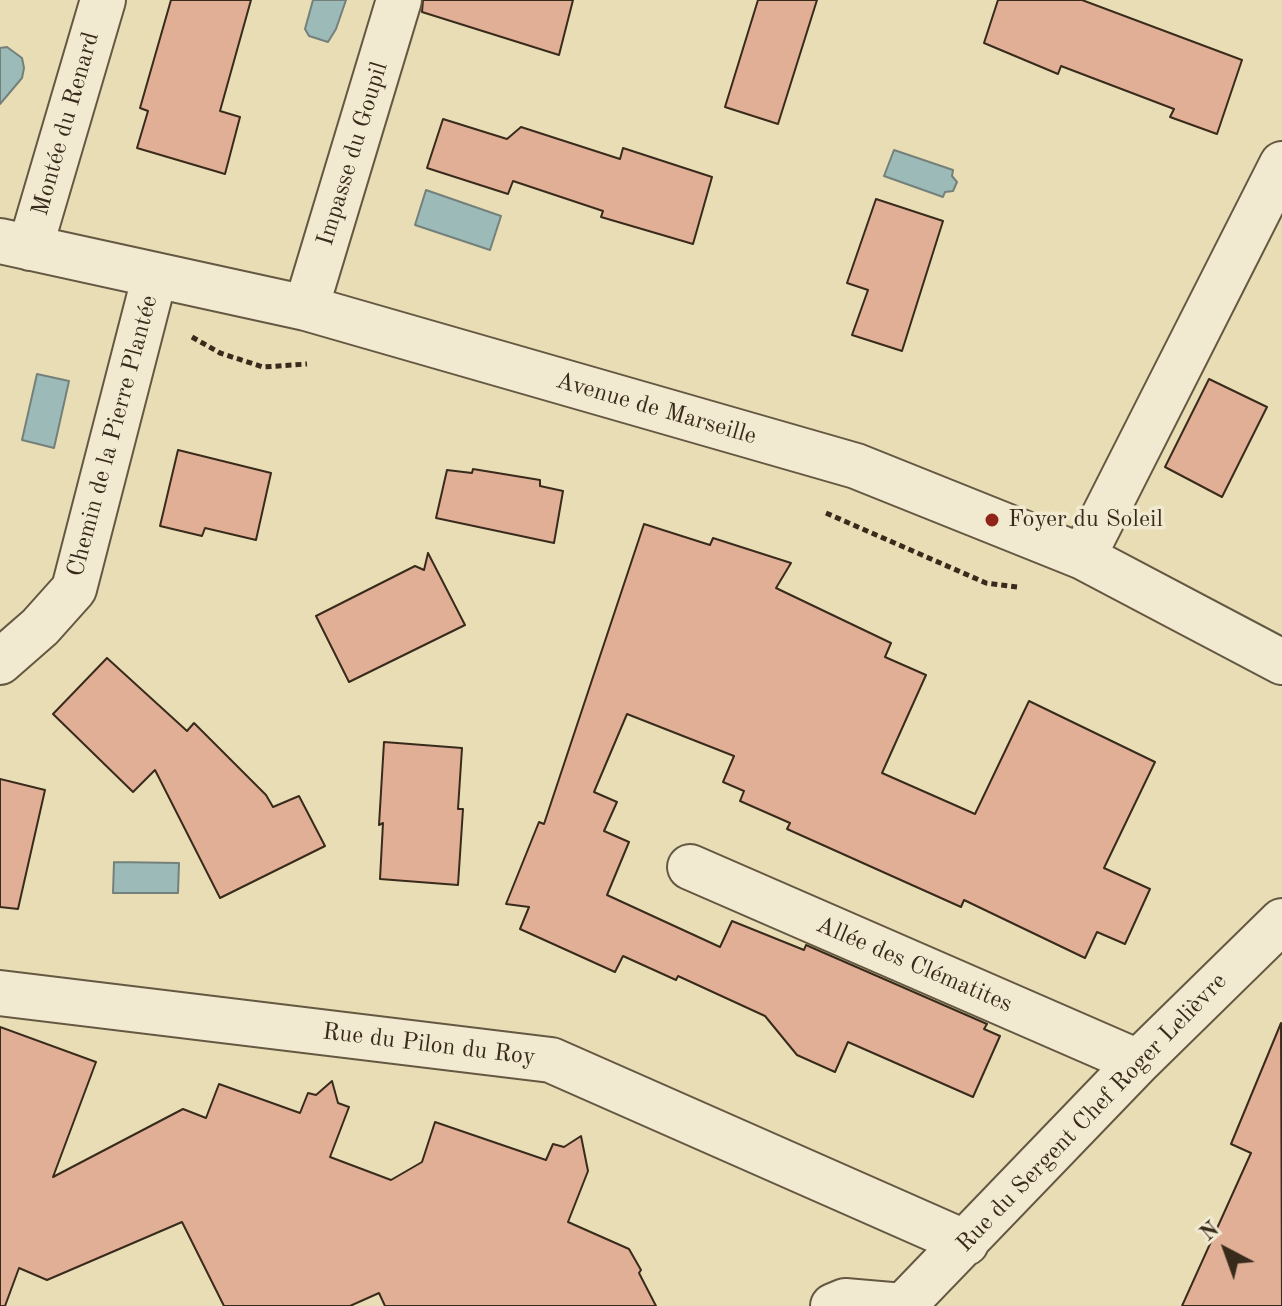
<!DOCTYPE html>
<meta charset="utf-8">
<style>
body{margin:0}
#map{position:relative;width:1282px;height:1306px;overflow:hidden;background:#e9ddb6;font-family:"Old Standard TT",serif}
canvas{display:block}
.north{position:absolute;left:1186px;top:1210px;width:80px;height:80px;-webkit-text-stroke:6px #f1e9d0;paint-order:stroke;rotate:319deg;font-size:22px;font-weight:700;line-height:32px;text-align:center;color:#392b1c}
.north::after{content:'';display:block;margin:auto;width:28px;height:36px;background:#392b1c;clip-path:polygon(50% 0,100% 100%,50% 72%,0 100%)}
</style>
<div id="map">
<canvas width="1282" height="1306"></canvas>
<div class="north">N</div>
</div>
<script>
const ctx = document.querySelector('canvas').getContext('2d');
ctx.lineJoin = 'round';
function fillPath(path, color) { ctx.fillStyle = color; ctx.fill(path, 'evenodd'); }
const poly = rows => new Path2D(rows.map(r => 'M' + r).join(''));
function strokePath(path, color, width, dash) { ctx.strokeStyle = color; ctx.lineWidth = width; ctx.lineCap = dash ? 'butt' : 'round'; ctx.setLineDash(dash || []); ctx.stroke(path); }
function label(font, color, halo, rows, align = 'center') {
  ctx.font = font + ' "Old Standard TT",serif'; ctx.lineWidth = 7; ctx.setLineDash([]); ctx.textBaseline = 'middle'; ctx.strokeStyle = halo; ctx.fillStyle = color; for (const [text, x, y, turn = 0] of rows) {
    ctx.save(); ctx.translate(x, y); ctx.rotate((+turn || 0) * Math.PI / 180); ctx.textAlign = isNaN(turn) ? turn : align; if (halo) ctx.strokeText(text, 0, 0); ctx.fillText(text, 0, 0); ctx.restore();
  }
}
const water = poly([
 [313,0,346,0,336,29,328,42,309,36,305,29,313,0],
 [7,47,22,58,24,68,22,78,0,104,0,48,7,47],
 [894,150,953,170,952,176,957,182,953,191,945,192,943,197,884,176,894,150],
 [426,190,501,216,490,250,415,225,426,190],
 [37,374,69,381,54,448,22,440,37,374],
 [114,862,179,863,178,893,113,893,114,862]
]);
fillPath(water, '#9bbab8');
strokePath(water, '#74817a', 2);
const building = poly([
 [171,0,251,0,220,111,240,117,225,174,137,148,148,111,140,108,171,0],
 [423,0,573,0,559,55,422,12,423,0],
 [758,0,817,0,778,124,725,107,758,0],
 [998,0,1082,0,1242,60,1217,134,1170,117,1174,109,1061,66,1058,74,984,43,998,0],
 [443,119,507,139,521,127,620,159,623,148,712,177,693,244,601,217,603,211,513,181,508,194,427,168,443,119],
 [876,199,943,221,902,351,852,335,868,290,847,283,876,199],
 [1209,379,1267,407,1222,497,1165,467,1209,379],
 [178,450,271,473,256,540,205,528,202,536,160,526,178,450],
 [473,469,540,480,540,486,563,491,554,543,436,518,447,470,472,473,473,469],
 [644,524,710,545,713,538,791,563,776,588,891,643,885,657,926,675,882,773,975,814,1029,701,1155,762,1104,868,1150,889,1125,944,1097,932,1085,958,964,900,961,907,787,829,790,823,740,801,744,791,723,782,734,756,627,714,594,792,617,802,604,831,629,842,607,895,720,947,732,921,804,950,806,945,987,1024,984,1029,1000,1036,973,1097,848,1042,835,1072,797,1055,765,1016,678,976,676,980,623,956,615,972,520,929,529,907,506,904,539,822,544,824,644,524],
 [428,553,465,625,349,682,316,616,415,566,424,570,428,553],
 [107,658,187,731,194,723,266,795,273,807,299,796,325,846,220,898,155,770,133,792,53,714,107,658],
 [384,742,462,748,458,809,463,809,458,885,380,879,383,823,379,825,384,742],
 [0,779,45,790,18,909,0,907,0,779],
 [1281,1023,1282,1306,1182,1306,1251,1153,1231,1144,1281,1023],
 [0,1027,96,1062,53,1177,183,1109,206,1118,219,1084,300,1113,308,1093,316,1095,332,1081,338,1103,349,1107,330,1157,391,1180,422,1162,435,1122,546,1160,553,1144,564,1147,581,1136,588,1171,568,1222,629,1249,641,1270,639,1273,656,1306,385,1306,379,1293,350,1306,224,1306,182,1222,47,1280,19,1268,5,1306,0,1306,0,1027]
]);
fillPath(building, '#e0af95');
strokePath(building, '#392b1c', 2);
const minor = poly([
 [0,241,306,308,856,466,1083,557,1282,662],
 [30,248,103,0],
 [306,308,399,0],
 [1083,557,1282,164],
 [0,662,40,627,74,589,155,275],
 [690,867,1138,1062],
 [0,993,551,1060,966,1243],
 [833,1306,845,1301,903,1306],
 [903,1306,1138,1062,1282,921]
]);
strokePath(minor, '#655842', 48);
strokePath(poly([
 [192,337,220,353,263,367,307,364],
 [826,513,986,583,1017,587]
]), '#392b1c', 5, [6, 4]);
strokePath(minor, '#f1e9d0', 44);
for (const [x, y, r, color] of [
 [992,520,8,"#8f2418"]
]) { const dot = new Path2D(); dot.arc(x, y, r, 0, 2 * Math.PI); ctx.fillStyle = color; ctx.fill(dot); strokePath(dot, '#f1e9d0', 3); }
label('24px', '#392b1c', '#f1e9d0', [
 ["Montée du Renard",66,124,-74],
 ["Impasse du Goupil",353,154,-73],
 ["Avenue de Marseille",656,409,16],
 ["Chemin de la Pierre Plantée",113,436,-75],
 ["Allée des Clématites",914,965,23],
 ["Rue du Pilon du Roy",429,1045,7],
 ["Rue du Sergent Chef Roger Lelièvre",1092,1113,-46]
]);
label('24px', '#392b1c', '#f1e9d0', [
 ["Foyer du Soleil",1008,520]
], 'left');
</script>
